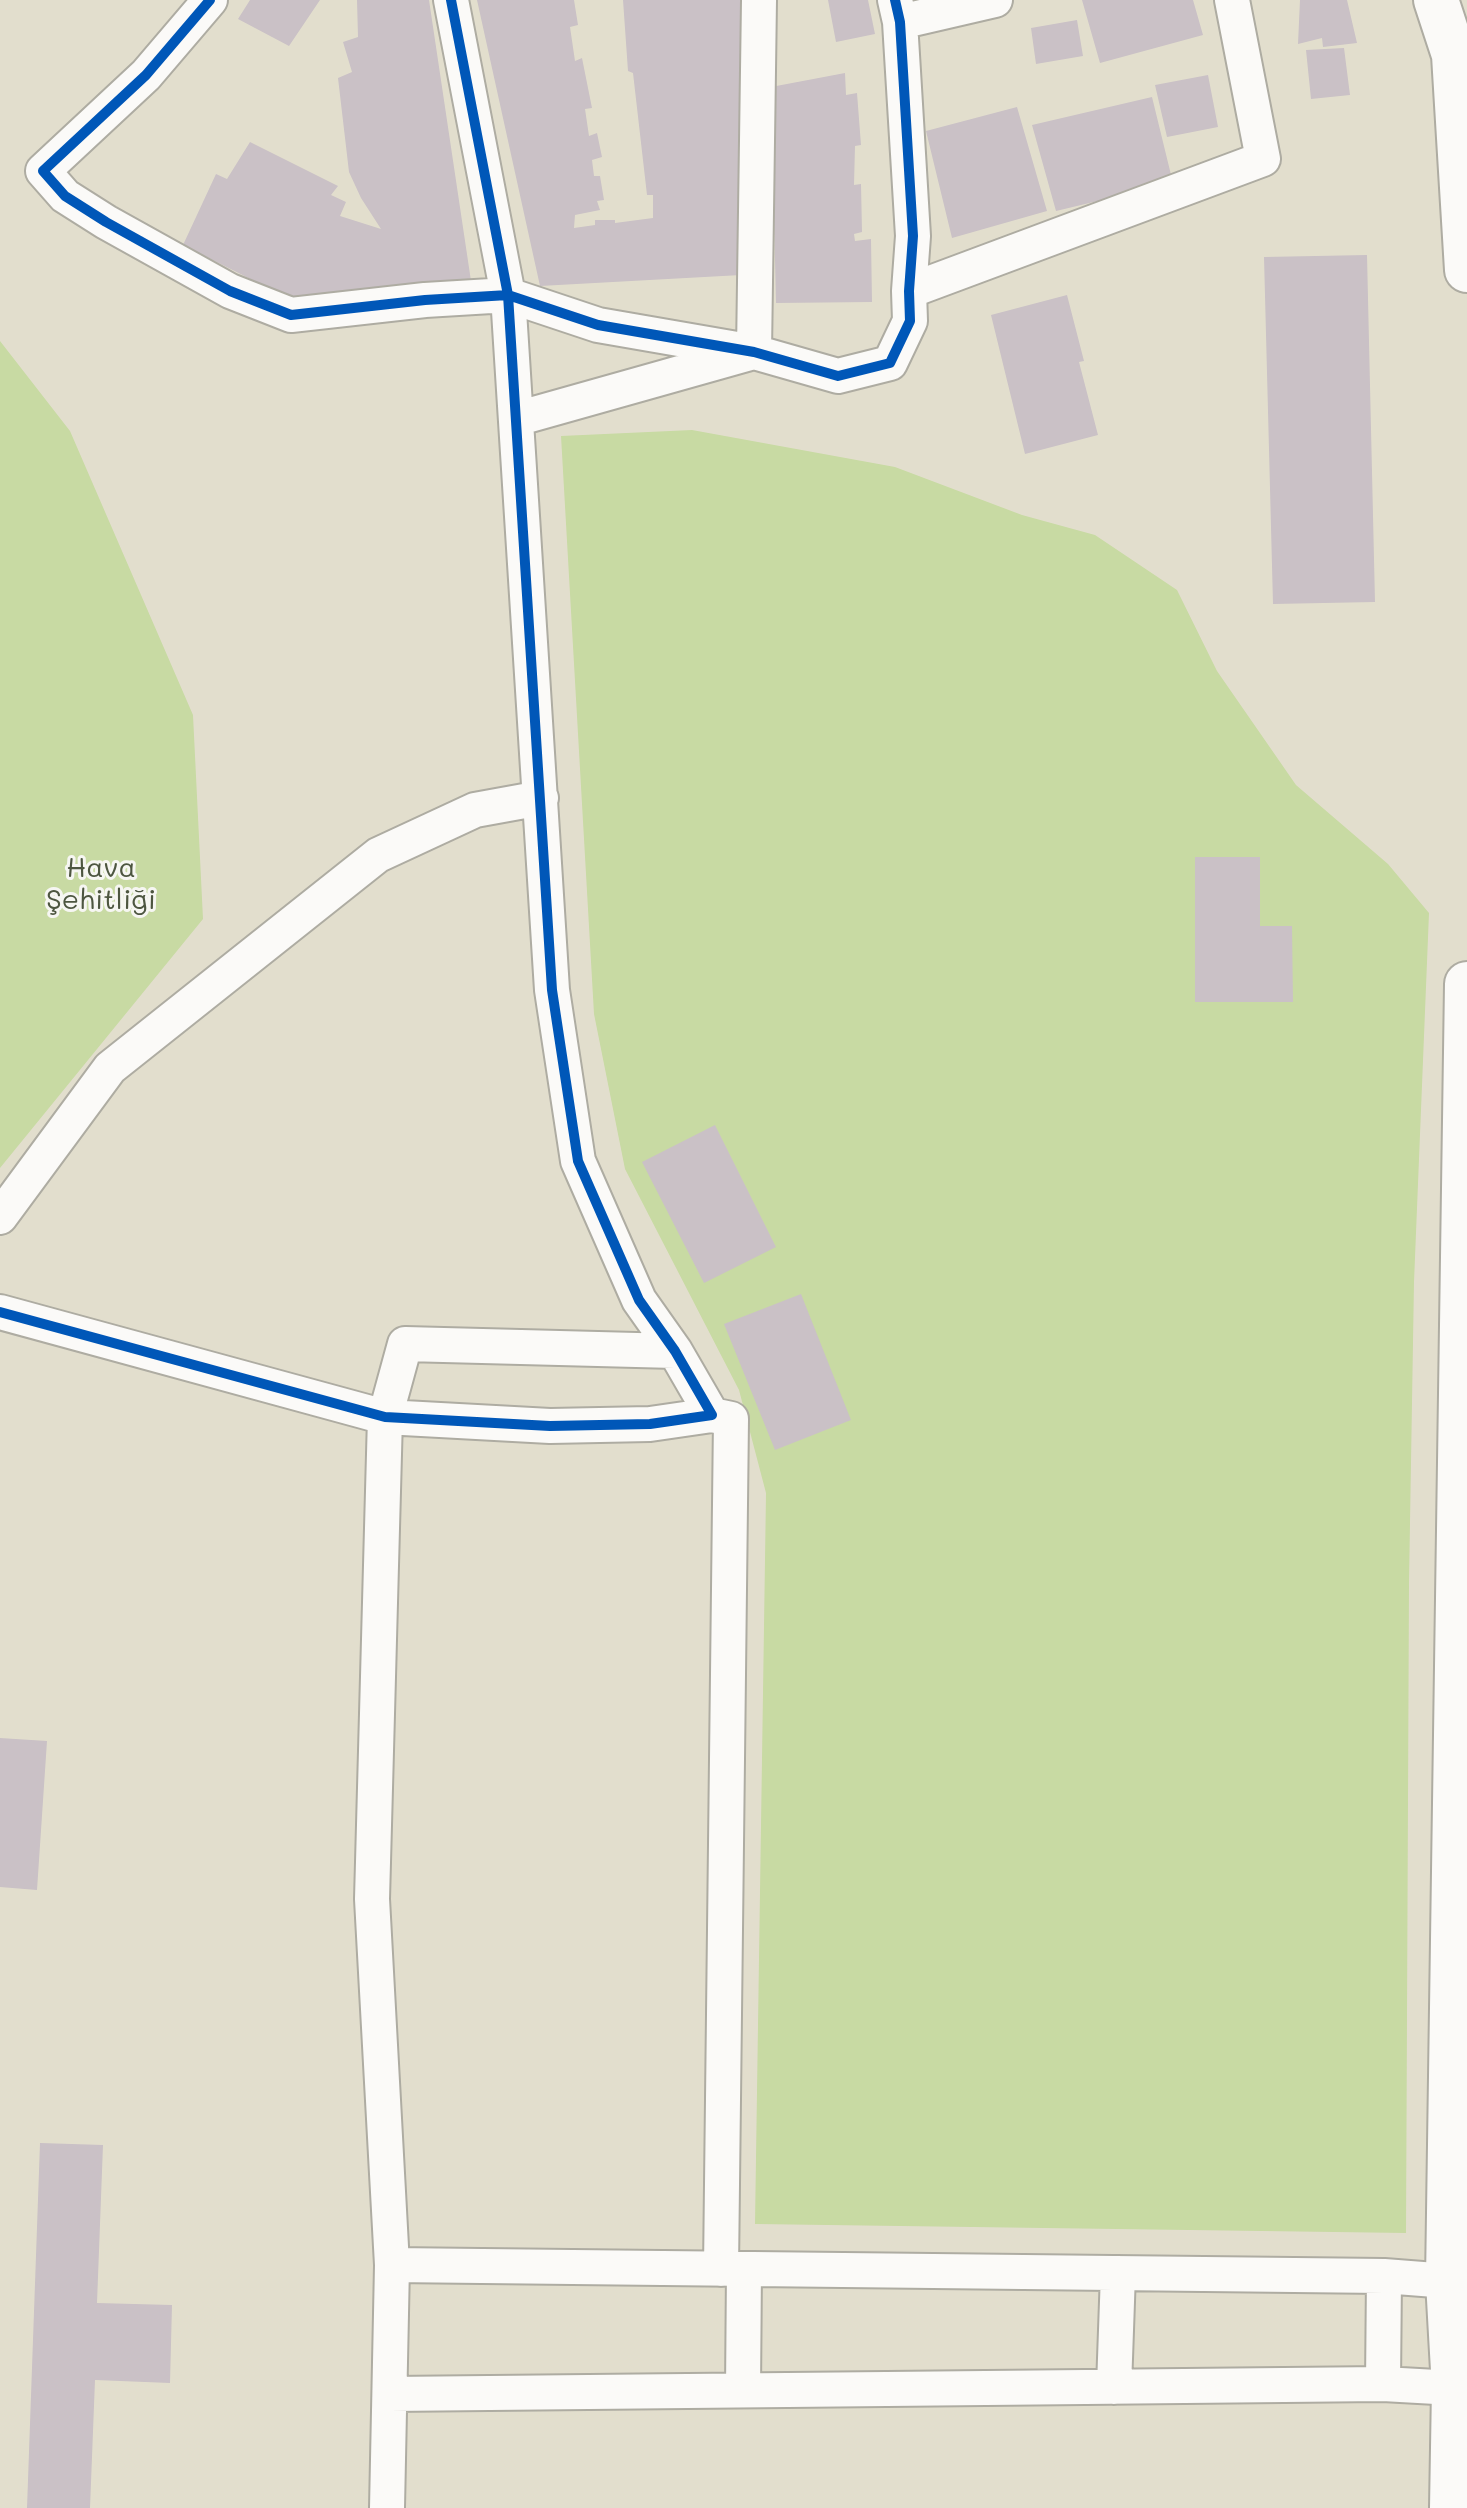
<!DOCTYPE html>
<meta charset="utf-8">
<style>
body{margin:0}
canvas{display:block;background:#e2decd}
</style>
<canvas width="1467" height="2508"></canvas>
<script>
const ctx = document.querySelector('canvas').getContext('2d');
ctx.lineJoin = 'round';
function fillPath(path, color) { ctx.fillStyle = color; ctx.fill(path, 'evenodd'); }
const poly = rows => new Path2D(rows.map(r => 'M' + r).join(''));
function strokePath(path, color, width, dash) { ctx.strokeStyle = color; ctx.lineWidth = width; ctx.lineCap = dash ? 'butt' : 'round'; ctx.setLineDash(dash || []); ctx.stroke(path); }
function label(font, color, halo, rows, align = 'center') {
  ctx.font = font + ' Mali,sans-serif'; ctx.lineWidth = 6; ctx.setLineDash([]); ctx.textBaseline = 'middle'; ctx.strokeStyle = halo; ctx.fillStyle = color; for (const [text, x, y, turn = 0] of rows) {
    ctx.save(); ctx.translate(x, y); ctx.rotate((+turn || 0) * Math.PI / 180); ctx.textAlign = isNaN(turn) ? turn : align; if (halo) ctx.strokeText(text, 0, 0); ctx.fillText(text, 0, 0); ctx.restore();
  }
}
fillPath(poly([
 [0,341,70,431,193,715,203,919,0,1168],
 [692,430,895,467,1022,515,1095,535,1177,590,1217,671,1296,785,1388,864,1429,913,1414,1282,1409,1583,1406,2233,755,2224,766,1493,739,1390,625,1169,594,1014,561,436]
]), '#c8daa3');
fillPath(poly([
 [250,0,320,0,289,46,238,19],
 [357,0,429,0,471,281,320,295,298,303,183,245,216,174,227,179,250,142,338,186,331,195,346,202,340,216,381,229,361,198,349,172,338,78,352,72,343,42,358,37],
 [477,0,574,0,578,25,570,27,575,61,582,58,592,108,585,109,589,136,597,133,602,157,592,160,594,176,600,176,604,200,597,201,600,210,575,215,574,228,595,225,595,220,615,220,615,223,653,218,653,195,647,195,633,73,628,71,623,0,742,0,741,275,540,286],
 [828,0,868,0,875,34,836,42],
 [1082,0,1193,0,1203,35,1100,63],
 [1300,0,1347,0,1357,43,1323,47,1322,38,1298,44],
 [1077,20,1083,56,1036,64,1031,28],
 [1344,48,1350,95,1311,99,1306,50],
 [845,73,846,95,857,93,861,145,855,146,854,185,861,184,862,232,854,234,855,241,871,239,872,302,776,303,771,87],
 [1208,75,1218,127,1167,137,1155,85],
 [1152,97,1173,183,1056,211,1032,125],
 [1017,107,1047,211,952,238,926,131],
 [1367,255,1375,602,1273,604,1264,257],
 [1067,295,1084,361,1079,362,1098,435,1025,454,991,315],
 [1195,857,1260,857,1260,926,1292,926,1293,1002,1195,1002],
 [715,1125,776,1247,704,1283,642,1162],
 [801,1294,851,1420,775,1450,724,1324],
 [0,1738,47,1741,37,1890,0,1887],
 [40,2143,103,2145,97,2303,172,2305,170,2383,95,2380,90,2508,27,2508]
]), '#cac1c6');
const minor = poly([
 [210,0,146,75,43,171,65,196,106,222,230,291,291,315,425,300,508,295,598,325,754,352,838,376,890,363,910,321,909,291,913,236,900,22,895,0],
 [900,22,995,0],
 [909,291,1263,159,1232,0],
 [516,419,754,352,759,0],
 [0,1217,110,1068,378,855,475,810,541,798],
 [0,1312,385,1417,550,1426,650,1424,712,1415,675,1351,639,1300,578,1161,552,990,508,295,451,0],
 [712,1415,731,1419,721,2269],
 [392,2265,1384,2276,1448,2281],
 [1383,2384,1384,2276],
 [1114,2387,1118,2273],
 [743,2390,744,2269],
 [390,2394,1383,2384,1454,2388],
 [387,2508,392,2265,372,1899,385,1417,405,1344,675,1351]
]);
const secondary = poly([
 [1436,0,1454,55,1467,270],
 [1452,2508,1454,2388,1448,2281,1467,984]
]);
strokePath(minor, '#aeaca2', 38);
strokePath(secondary, '#aeaca2', 48);
strokePath(minor, '#fbfaf8', 34);
strokePath(secondary, '#fbfaf8', 44);
strokePath(poly([
 [210,0,146,75,43,171,65,196,106,222,230,291,291,315,425,300,508,295,598,325,754,352,838,376,890,363,910,321,909,291,913,236,900,22,895,0],
 [0,1312,385,1417,550,1426,650,1424,712,1415,675,1351,639,1300,578,1161,552,990,508,295,451,0]
]), '#0057b8', 10);
label('28px', '#4d5640', '#f6f6f2', [
 ["Hava",101,868],
 ["Şehitliği",101,900]
]);
</script>
